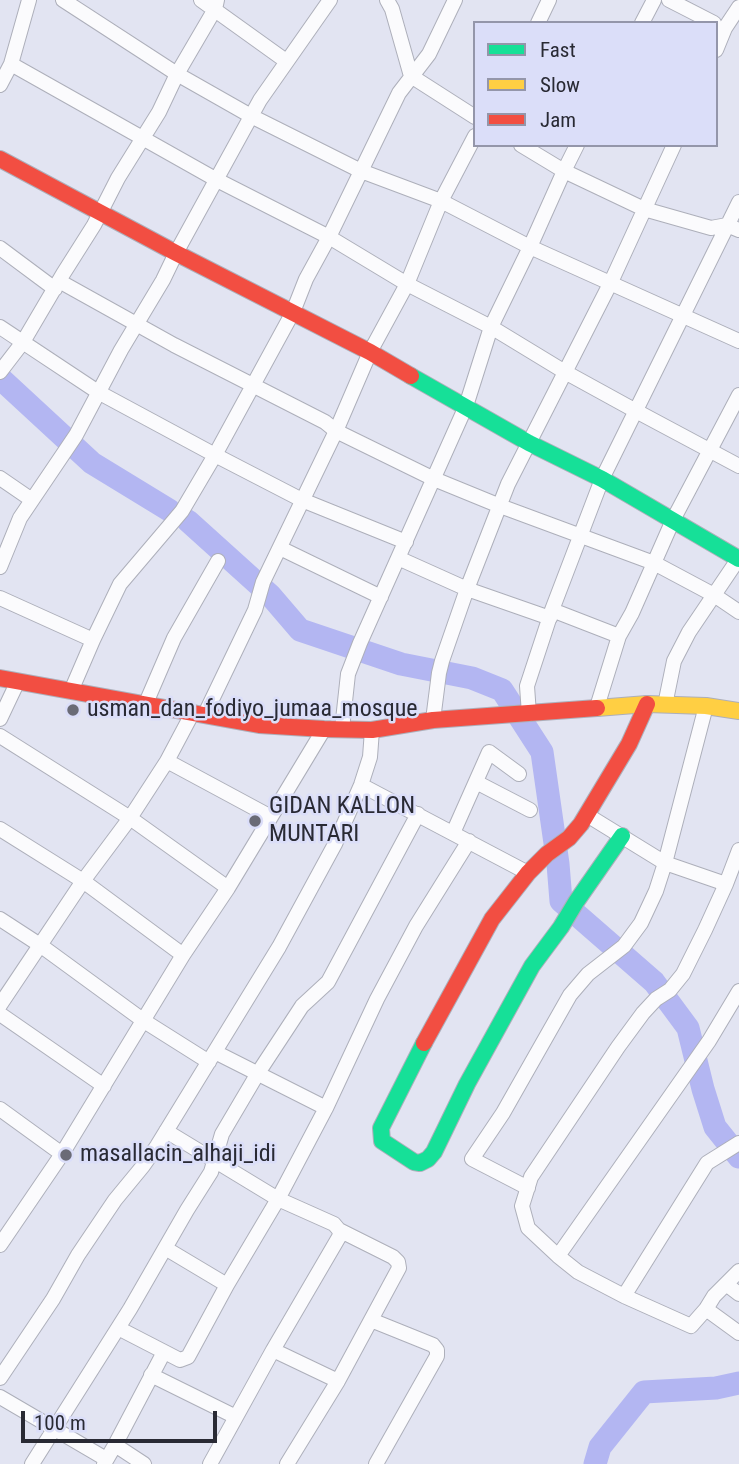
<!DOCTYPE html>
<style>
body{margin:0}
#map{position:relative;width:739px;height:1464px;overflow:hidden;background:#e2e4f2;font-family:"Roboto Condensed",sans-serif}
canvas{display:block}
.legend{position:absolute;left:473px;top:21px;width:245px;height:126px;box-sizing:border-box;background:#dbdef9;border:2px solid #9496aa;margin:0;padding:9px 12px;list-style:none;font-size:21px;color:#292a34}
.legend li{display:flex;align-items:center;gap:14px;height:35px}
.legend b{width:35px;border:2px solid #9496aa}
.scale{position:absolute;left:21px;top:1411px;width:196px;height:32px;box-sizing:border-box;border:4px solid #292a34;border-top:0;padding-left:9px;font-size:21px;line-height:24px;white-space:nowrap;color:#292a34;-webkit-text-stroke:5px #dbdef9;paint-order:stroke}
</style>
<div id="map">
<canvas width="739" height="1464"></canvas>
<ul class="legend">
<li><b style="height:9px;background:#16e098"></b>Fast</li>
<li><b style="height:9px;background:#ffcf43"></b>Slow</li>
<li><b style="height:9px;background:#f24e42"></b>Jam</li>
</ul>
<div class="scale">100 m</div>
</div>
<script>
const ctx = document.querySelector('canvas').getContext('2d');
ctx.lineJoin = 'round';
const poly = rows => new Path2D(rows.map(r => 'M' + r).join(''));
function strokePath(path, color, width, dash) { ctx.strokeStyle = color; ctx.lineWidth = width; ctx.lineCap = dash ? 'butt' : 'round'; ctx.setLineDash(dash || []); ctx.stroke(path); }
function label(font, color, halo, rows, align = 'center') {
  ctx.font = font + ' "Roboto Condensed",sans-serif'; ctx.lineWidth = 5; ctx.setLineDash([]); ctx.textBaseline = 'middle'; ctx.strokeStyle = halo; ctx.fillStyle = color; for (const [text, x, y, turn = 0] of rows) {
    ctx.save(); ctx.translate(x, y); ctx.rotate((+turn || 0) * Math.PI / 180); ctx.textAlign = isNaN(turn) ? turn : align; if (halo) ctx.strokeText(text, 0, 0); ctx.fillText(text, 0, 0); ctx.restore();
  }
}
strokePath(poly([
 [0,378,92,463,169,510],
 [188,521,270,595,300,630,401,664,472,678,502,690,542,752,558,864,561,901,654,982,688,1028,703,1089,715,1127,739,1157],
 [595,1464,600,1447,644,1392,716,1388,739,1383]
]), '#b3b6f2', 23);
const street = poly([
 [63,0,177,74,251,116,361,171,441,201,530,247,739,341],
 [201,0,286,61],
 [387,0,392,9,411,76,475,117],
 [669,0,714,23],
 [538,23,549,0],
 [642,23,654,0],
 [716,50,725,28,739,7],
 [11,64,217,180,329,237,407,284,491,327,565,372,636,411,739,466],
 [0,85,11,64,29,0],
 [475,136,441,201,407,284,370,352,336,431,434,479,500,506,654,563,714,595,739,612],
 [521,145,564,171,644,209,711,228,727,225,739,230],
 [0,248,55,289],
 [59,281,174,345,325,422,336,431,263,582,255,610,205,714],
 [0,327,98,392,215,455,302,500,406,542],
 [0,372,23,342,63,274,94,225,118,178,159,112,177,74,215,9,217,0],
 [0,478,32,500],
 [280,548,381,597],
 [398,558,467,589,550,618],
 [0,567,20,518,76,435,121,350,163,280,176,253,260,100,330,0],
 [0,598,93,640],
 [552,610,619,636],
 [71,691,93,640,120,584,182,511,215,455,293,312,306,279,329,237,399,93,429,54,455,0],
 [146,703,174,638,218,561],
 [665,705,674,661,689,632,739,558],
 [597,707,619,636,632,613,673,520,739,395],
 [529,714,527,686,552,610,602,479,739,202],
 [0,719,18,681],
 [433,720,439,673,442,661,467,589,508,484,611,282,674,145],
 [342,729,348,674,360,643,466,406,491,327,530,247,564,171,577,145],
 [0,736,130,818,228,888],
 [167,761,271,817],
 [476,782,530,810],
 [361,785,528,873],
 [587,815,665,863,726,884],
 [0,829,83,881,183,955],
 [453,833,489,752,519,774],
 [739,850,726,884,705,930,683,974,670,990,656,999,643,1013,618,1047,531,1177,522,1206,528,1228,558,1256,578,1272,624,1296,691,1326,706,1309,714,1296,739,1271],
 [0,919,40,945,144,1021,209,1062],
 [0,1005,83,881,130,818,167,761,193,712],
 [0,1014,104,1086],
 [215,1052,326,1108],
 [0,1109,62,1154],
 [166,1131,278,1199,334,1224,339,1230,393,1257,398,1262,399,1268,338,1381,287,1464],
 [528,1188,472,1159,503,1113,570,995,588,974,624,946,641,923,656,891,665,863,706,706],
 [0,1245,62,1154,183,955,228,888,324,729],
 [165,1248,227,1285],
 [558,1256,709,1041,739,991],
 [726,1284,739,1294],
 [624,1296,707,1163,739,1143],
 [706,1309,739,1333],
 [371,1320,433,1345,437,1350,437,1356,376,1464],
 [118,1328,180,1360,188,1357,227,1285,278,1199,326,1108,377,999,416,926,469,841],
 [273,1350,338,1381],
 [151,1375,236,1417],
 [0,1378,53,1299,78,1255,115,1200,143,1166,157,1146,279,947,335,844,361,785,370,757,372,730],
 [0,1397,106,1459],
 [115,1445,144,1464],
 [32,1464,130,1309,187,1210,211,1172,222,1134,258,1073,302,1006,328,982,418,814],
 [104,1464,115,1445,164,1352],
 [210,1464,273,1350,339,1237,340,1233,339,1230]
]);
const fast = poly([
 [411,376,529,443,602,479,739,559],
 [424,1043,381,1128,382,1141,414,1162,420,1163,428,1159,434,1152,467,1084,532,966,561,927,576,902,622,836]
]);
const slow = poly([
 [597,708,647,704,706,706,739,711]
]);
const jam = poly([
 [0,159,176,253,370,352,411,376],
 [0,678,259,725,324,729,372,730,433,720,597,708],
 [424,1043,492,919,528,873,547,854,569,838,581,824,629,744,647,704]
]);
strokePath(street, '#adafba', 16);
strokePath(fast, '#adafba', 18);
strokePath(slow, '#adafba', 18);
strokePath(jam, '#adafba', 18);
strokePath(street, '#fbfbfd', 14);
strokePath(fast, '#16e098', 16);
strokePath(slow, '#ffcf43', 16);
strokePath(jam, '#f24e42', 16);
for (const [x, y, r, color] of [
 [73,710,7,"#6a6b76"],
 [255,821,7,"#6a6b76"],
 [66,1155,7,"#6a6b76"]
]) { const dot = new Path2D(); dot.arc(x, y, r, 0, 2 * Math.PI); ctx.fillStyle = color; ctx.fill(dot); strokePath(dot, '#dbdef9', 2.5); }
label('24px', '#292a34', '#dbdef9', [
 ["usman_dan_fodiyo_jumaa_mosque",87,710],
 ["GIDAN KALLON",269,807],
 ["MUNTARI",269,835],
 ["masallacin_alhaji_idi",80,1155]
], 'left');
</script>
